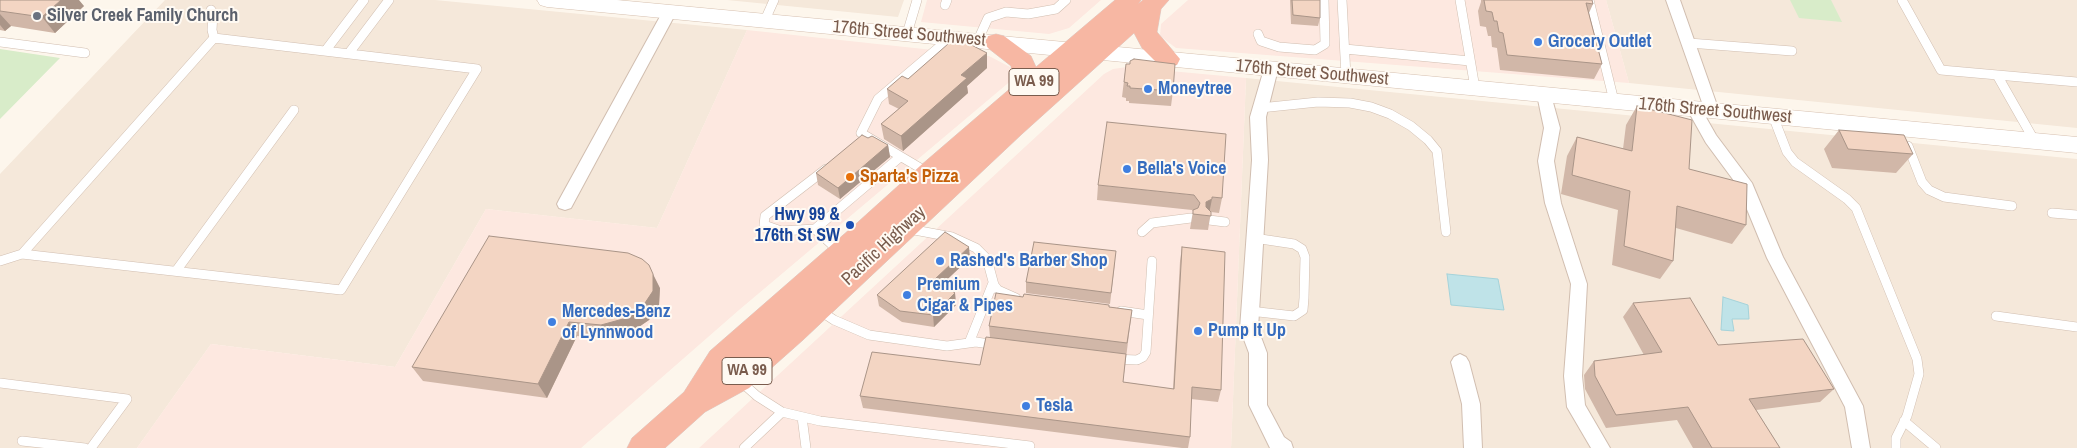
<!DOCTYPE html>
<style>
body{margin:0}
canvas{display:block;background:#fdf6ec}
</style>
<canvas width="2077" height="448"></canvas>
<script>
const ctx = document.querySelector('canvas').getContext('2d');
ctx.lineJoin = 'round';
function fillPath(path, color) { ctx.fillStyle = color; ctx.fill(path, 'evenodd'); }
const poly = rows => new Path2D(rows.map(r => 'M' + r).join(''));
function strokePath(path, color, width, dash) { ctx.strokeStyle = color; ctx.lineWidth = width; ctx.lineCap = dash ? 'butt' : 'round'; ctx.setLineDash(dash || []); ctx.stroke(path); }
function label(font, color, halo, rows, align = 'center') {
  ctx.font = font + ' "Archivo Narrow",sans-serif'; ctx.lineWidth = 4; ctx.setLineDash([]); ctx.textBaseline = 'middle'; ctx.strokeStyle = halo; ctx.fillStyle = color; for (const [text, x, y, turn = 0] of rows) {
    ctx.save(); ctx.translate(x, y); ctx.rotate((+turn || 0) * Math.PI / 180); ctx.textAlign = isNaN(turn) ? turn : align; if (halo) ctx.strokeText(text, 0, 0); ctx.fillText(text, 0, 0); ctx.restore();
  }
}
fillPath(poly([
 [165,0,435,0,747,30,657,228,486,209,395,367,211,344,137,448,0,448,0,174],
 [727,0,904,0,898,17],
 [1606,0,2077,0,2077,128,1629,83],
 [1246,78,2077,159,2077,448,1231,448]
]), '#f5e8da');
fillPath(poly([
 [927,0,1101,0,1069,28,1049,34,921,22],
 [1188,0,1606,0,1629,83,1176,48,1160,36,1161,24],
 [747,30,989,56,1010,67,1013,79,739,310,581,448,137,448,211,344,395,367,486,209,657,228],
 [1127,67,1246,78,1231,448,699,448,1104,74,1113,69]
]), '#fde8e0');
fillPath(poly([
 [1790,0,1831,0,1842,22,1799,18],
 [0,49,60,58,0,119]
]), '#d8ecc9');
const water = poly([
 [1447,274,1498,279,1504,310,1451,305,1447,274],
 [1723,297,1748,305,1749,319,1732,319,1734,331,1721,330,1723,297]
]);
fillPath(water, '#bfe3e8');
strokePath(water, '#a5d3da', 1);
const lane = poly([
 [1342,0,1346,76],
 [1460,0,1475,88],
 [1589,0,1614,101],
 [1902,0,1941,70,2077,82],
 [945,5,947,0],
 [211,10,213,13,212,30,214,38],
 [765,20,774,0],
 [907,34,917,0],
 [1258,34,1261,41,1279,47,1315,50,1325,44,1324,0],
 [214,38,477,69,341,290,22,254,214,38],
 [978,40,988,18,1006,12,1028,14,1056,9,1066,0],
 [0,42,85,53],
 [1689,43,1792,51],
 [1345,49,1470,61],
 [326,50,364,0],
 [349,53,389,0],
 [1997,75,2034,140],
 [1260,108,1318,102,1350,103,1371,107,1390,114,1411,126,1428,140,1437,151,1446,232],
 [1773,116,1787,152,1795,162,1847,199,1856,208,1917,359,1919,374,1907,416,1896,438,1896,448],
 [1908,146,1922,182,1929,190,1944,197,2012,206],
 [826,169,765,216,764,225,781,231,815,229,900,157],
 [927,172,861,133,878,99,950,38],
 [2052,213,2077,215],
 [1209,220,1225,222],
 [815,229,840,252],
 [909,229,952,237,976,248,987,259,994,285,998,290,1016,298],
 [1142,232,1152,223,1191,218],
 [0,261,22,254],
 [176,271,294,110],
 [819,310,834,320,869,335,947,346,976,342,996,345],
 [1121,311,1148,315],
 [1250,311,1294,316,1303,310,1304,298,1305,257,1302,249,1294,244,1254,238],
 [1996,316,2077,327],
 [969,343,993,283],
 [1113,359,1137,360,1143,357,1146,352,1152,261],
 [740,381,757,396,782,412,820,421,1030,446,1029,448],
 [0,383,127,399,91,448],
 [802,417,806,448],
 [1904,421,1936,448],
 [22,441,85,448],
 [744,448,782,412]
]);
const street = poly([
 [1666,0,1680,0,1719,111,1717,115,1712,116,1707,115,1705,111,1666,0],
 [670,6,675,8,677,11,571,208,565,210,559,208,557,204,559,200,663,11,665,8,670,6],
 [1271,64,1276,65,1278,69,1266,117,1268,160,1258,329,1267,353,1267,405,1284,437,1291,442,1293,448,1270,448,1249,405,1249,353,1240,329,1252,160,1250,117,1264,69,1266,65,1271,64],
 [1544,90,1549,91,1551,95,1560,128,1554,161,1561,203,1587,284,1582,376,1585,405,1610,448,1591,448,1567,407,1564,376,1571,284,1545,203,1538,161,1544,128,1537,95,1539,91,1544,90],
 [1694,104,1699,105,1716,135,1752,183,1783,257,1863,406,1870,448,1852,448,1845,407,1767,258,1737,185,1706,143,1687,109,1689,105,1694,104],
 [1460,354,1466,357,1469,362,1480,404,1482,448,1464,448,1462,404,1451,362,1454,357,1460,354]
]);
const secondary = poly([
 [537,0,617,0,2077,137,2077,153,547,7,540,5,537,0]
]);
const highway = poly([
 [1115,0,1141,0,1138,4,1143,0,1169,0,1161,9,1157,32,1180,59,1177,65,1168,67,1159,65,1142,48,1134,33,1022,134,803,340,749,388,705,412,665,448,627,448,632,438,684,392,710,351,858,222,920,166,1013,86,1011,66,988,48,984,42,988,36,996,34,1004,36,1031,56,1036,67,1115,0]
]);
strokePath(lane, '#d1beb0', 10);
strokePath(street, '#d1beb0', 2);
strokePath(secondary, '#d6c0b0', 1);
strokePath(highway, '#dad1cd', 1);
strokePath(lane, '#fff', 9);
fillPath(street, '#fff');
fillPath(secondary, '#fff');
fillPath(highway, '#f7b7a3');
fillPath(poly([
 [0,0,84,6,55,33,11,26,5,31,0,30],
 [1290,0,1320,0,1320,18,1318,26,1291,24],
 [1481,0,1592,0,1593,4,1589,13,1602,64,1594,79,1500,70,1497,48,1492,47,1491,36,1488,36,1486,27,1480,26,1478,11,1481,2],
 [987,53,987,68,967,86,968,93,903,151,884,139,881,124,899,109,889,104,887,89,908,79],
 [1126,64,1173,91,1171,106,1129,103,1129,101,1126,101,1126,98,1122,97],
 [1637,106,1689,169,1746,225,1732,244,1676,228,1673,261,1660,279,1612,265,1618,210,1561,194,1567,156,1577,137,1623,149,1626,125],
 [1839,130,1913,154,1896,173,1832,168,1824,149],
 [868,138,888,145,890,157,840,199,818,185,816,173],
 [1098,185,1222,198,1219,213,1211,212,1208,230,1190,229,1193,211,1192,210,1097,200],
 [1182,247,1221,390,1218,402,1191,399,1190,437,1188,448,1182,448,863,408,860,396,980,365,990,337,989,326,1109,307,1132,310,1123,382,1173,389,1180,261],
 [970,258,942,284,955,293,956,305,934,327,902,322,879,306,877,295],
 [1115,262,1110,304,1026,293,1026,282],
 [660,288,659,305,649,320,630,333,608,339,577,336,547,398,423,381,412,367],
 [1633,303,1718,345,1834,389,1820,402,1756,410,1780,448,1693,448,1677,420,1606,428,1585,389,1584,375,1594,361,1644,355,1623,317]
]), '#d1b7a8');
fillPath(poly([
 [61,0,79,0,84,6,55,33,42,17],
 [0,14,11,26,5,31,0,25],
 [987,53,987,68,967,86,968,93,903,151,901,136,961,75],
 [888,145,890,157,840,199,838,188],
 [1212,199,1209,214,1204,215,1206,202],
 [969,247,970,258,936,290,935,279],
 [653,274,660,288,659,305,649,320,630,333,608,339,601,325],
 [955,293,956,305,934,327,933,315],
 [569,322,577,336,547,398,538,384]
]), '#aa9588');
const building = poly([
 [0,0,61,0,42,17,0,11,0,0],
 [1292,0,1320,0,1320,18,1293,15,1292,0],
 [1484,0,1592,0,1593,4,1586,3,1602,64,1507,55,1503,33,1499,32,1497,21,1494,21,1492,12,1486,11,1484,0],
 [956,37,987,53,961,75,967,78,901,136,881,124,908,101,887,89,902,76,908,79,956,37],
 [1134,59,1175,64,1173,91,1130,88,1130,86,1127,86,1128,83,1124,82,1126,64,1130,64,1130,61,1134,59],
 [1637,106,1692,120,1689,169,1747,184,1746,225,1677,206,1673,261,1624,246,1630,191,1572,175,1577,137,1632,151,1637,106],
 [1107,122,1226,134,1222,198,1212,197,1212,199,1206,202,1206,207,1211,212,1211,216,1193,214,1193,210,1198,208,1200,203,1194,195,1098,185,1107,122],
 [1839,130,1904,135,1913,154,1848,149,1839,130],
 [862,135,868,138,872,136,888,145,838,188,816,173,862,135],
 [945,232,969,247,935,279,955,293,933,315,900,311,877,295,945,232],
 [489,236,628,253,642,259,649,265,653,274,653,291,643,306,623,319,601,325,569,322,538,384,412,367,489,236],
 [1034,242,1116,251,1111,293,1026,282,1034,242],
 [1182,247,1225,252,1221,390,1192,387,1190,437,860,396,872,352,980,365,986,337,1126,354,1123,382,1174,389,1182,247],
 [996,293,1023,297,1024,294,1109,305,1109,307,1132,310,1127,343,989,326,996,293],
 [1690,298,1718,345,1803,339,1834,389,1749,399,1780,448,1712,448,1688,407,1616,415,1595,376,1594,361,1662,352,1633,303,1690,298]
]);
fillPath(building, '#f3d5c3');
strokePath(building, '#aa9588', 1);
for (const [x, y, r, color] of [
 [37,16,5,"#6b7280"],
 [1538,42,5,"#3f7fe0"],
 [1148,89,5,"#3f7fe0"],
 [1127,169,5,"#3f7fe0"],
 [850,177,5,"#e8710a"],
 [850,225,5,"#1a4fb4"],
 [940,261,5,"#3f7fe0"],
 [907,295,5,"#3f7fe0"],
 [552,322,5,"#3f7fe0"],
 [1198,331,5,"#3f7fe0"],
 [1026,406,5,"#3f7fe0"]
]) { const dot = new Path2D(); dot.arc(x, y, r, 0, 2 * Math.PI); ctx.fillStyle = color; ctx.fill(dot); strokePath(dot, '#fffaf3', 2); }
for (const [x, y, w] of [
 [1034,82,50],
 [747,371,50]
]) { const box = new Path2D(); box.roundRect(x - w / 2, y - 13.5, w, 27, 4); ctx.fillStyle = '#fffaf3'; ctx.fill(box); strokePath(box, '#7a5c4d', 1); }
label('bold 16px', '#7a5c4d', null, [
 ["WA 99",1034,82],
 ["WA 99",747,371]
]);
label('bold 18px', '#5b616d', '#fffaf3', [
 ["Silver Creek Family Church",47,16]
], 'left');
label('18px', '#7a5c4d', '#fffaf3', [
 ["176th Street Southwest",909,34,5],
 ["176th Street Southwest",1312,73,5],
 ["176th Street Southwest",1715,111,5],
 ["Pacific Highway",884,246,-43]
]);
label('bold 18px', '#366cbe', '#fffaf3', [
 ["Grocery Outlet",1548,42],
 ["Moneytree",1158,89],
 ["Bella's Voice",1137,169],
 ["Rashed's Barber Shop",950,261],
 ["Premium",917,285],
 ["Cigar & Pipes",917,306],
 ["Mercedes-Benz",562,312],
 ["of Lynnwood",562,333],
 ["Pump It Up",1208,331],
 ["Tesla",1036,406]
], 'left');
label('bold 18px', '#c56008', '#fffaf3', [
 ["Sparta's Pizza",860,177]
], 'left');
label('bold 18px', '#164399', '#fffaf3', [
 ["Hwy 99 &",840,215],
 ["176th St SW",840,236]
], 'right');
</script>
